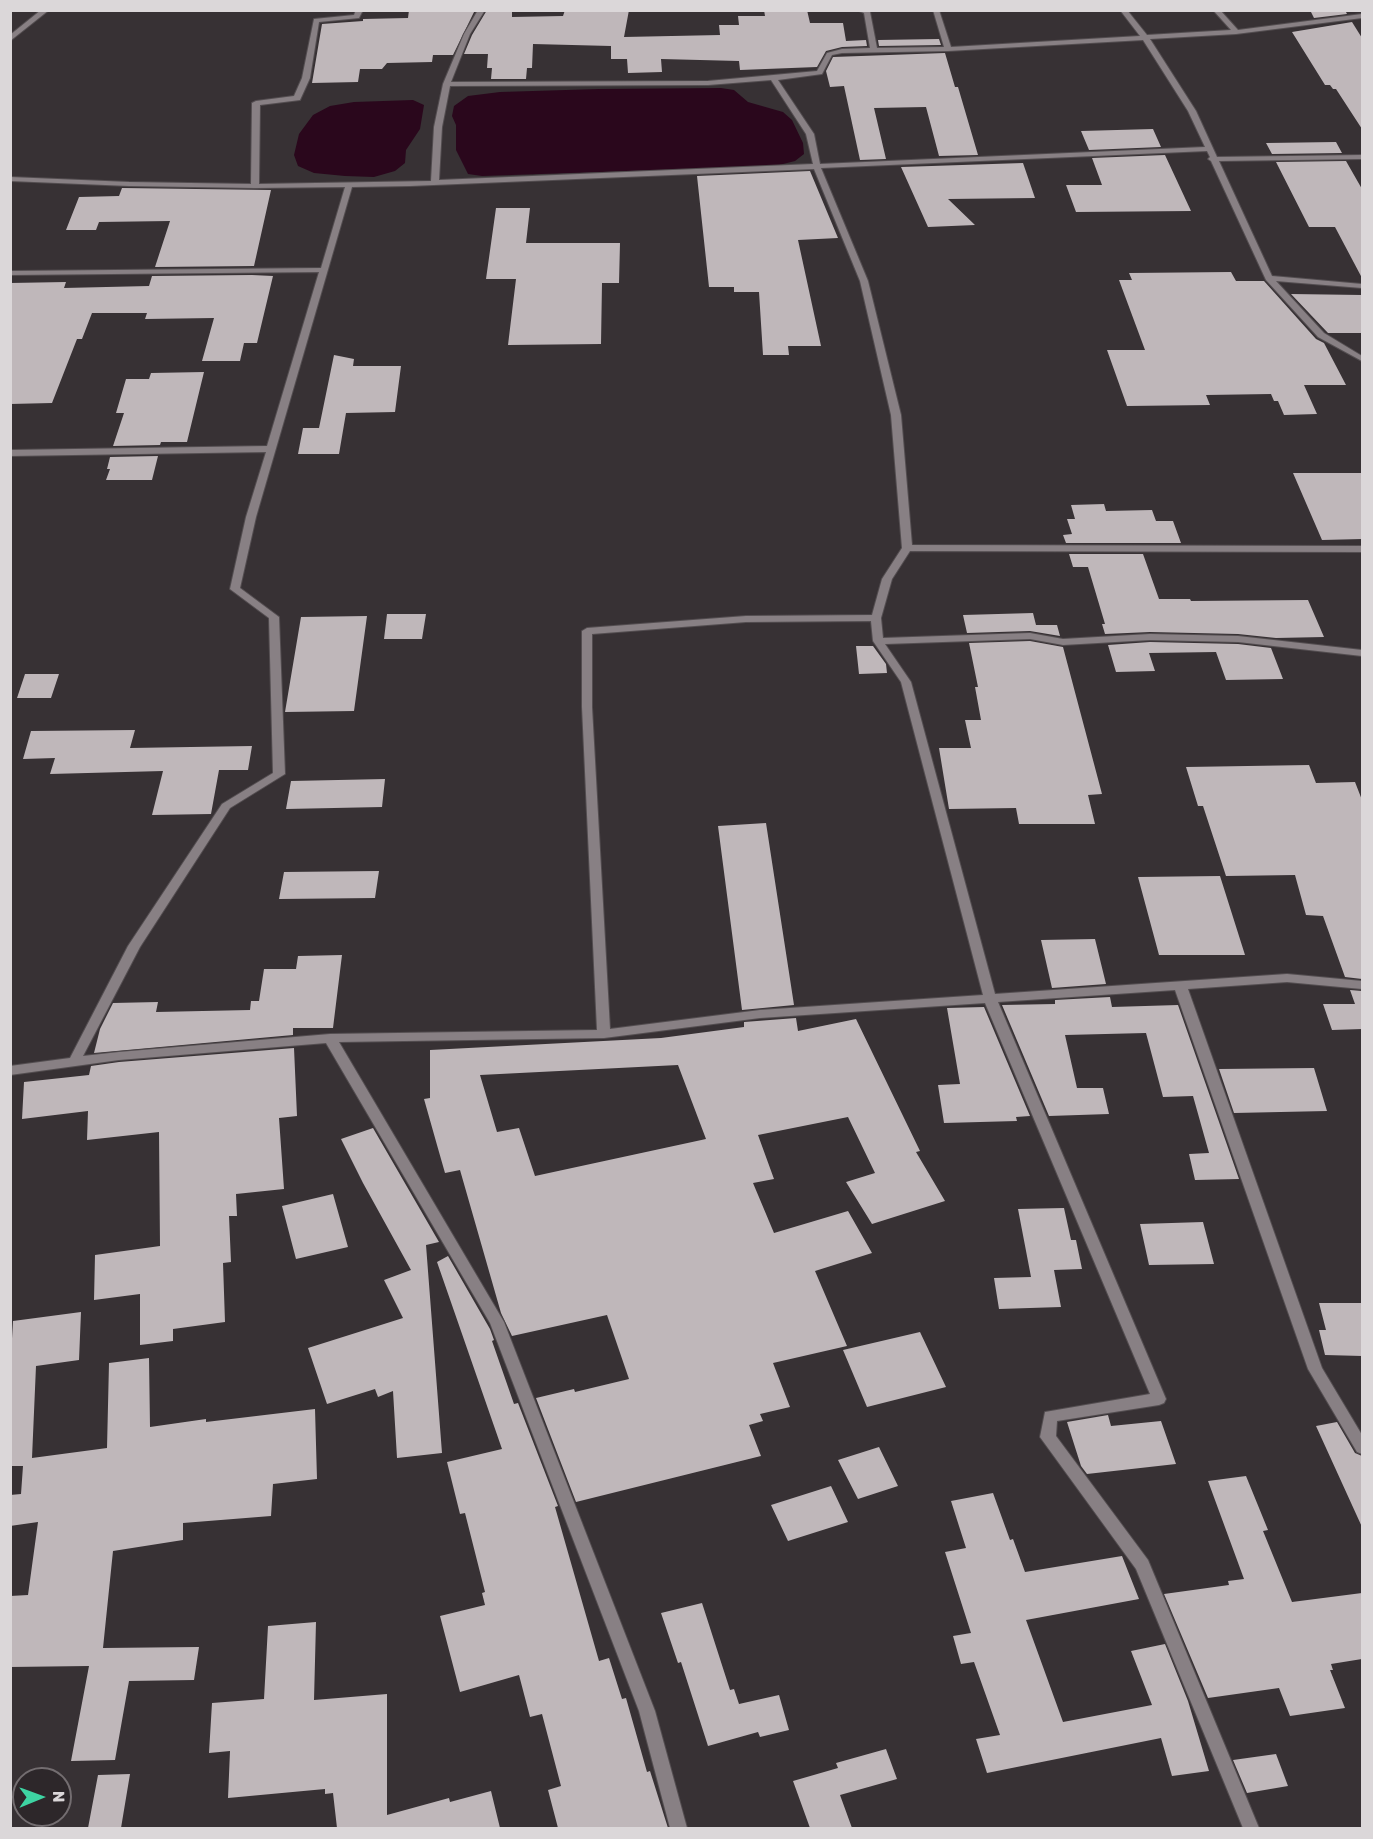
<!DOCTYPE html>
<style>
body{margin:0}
#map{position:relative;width:1373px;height:1839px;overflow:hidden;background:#373134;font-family:Rubik,sans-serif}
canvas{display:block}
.frame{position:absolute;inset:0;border:12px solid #dbd7d9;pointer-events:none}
.north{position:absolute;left:12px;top:1767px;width:60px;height:60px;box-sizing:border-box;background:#2d272a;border:2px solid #736d70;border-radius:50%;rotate:89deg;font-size:16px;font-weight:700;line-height:24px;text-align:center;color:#dbd7d9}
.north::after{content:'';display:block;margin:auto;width:21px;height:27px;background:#3ed4a3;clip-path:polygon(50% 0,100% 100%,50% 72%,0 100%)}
</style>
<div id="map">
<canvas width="1373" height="1839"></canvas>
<div class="frame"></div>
<div class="north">N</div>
</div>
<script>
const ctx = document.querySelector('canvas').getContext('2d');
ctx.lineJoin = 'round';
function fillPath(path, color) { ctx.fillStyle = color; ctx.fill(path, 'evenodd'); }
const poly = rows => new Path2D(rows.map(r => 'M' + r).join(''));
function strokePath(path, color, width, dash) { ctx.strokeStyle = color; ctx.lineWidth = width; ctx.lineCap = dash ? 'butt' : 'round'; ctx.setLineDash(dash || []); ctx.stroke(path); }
fillPath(poly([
 [721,88,734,90,748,102,783,112,792,120,803,143,804,154,795,161,775,166,482,176,468,174,456,150,456,125,452,116,454,106,468,96,500,92,599,89],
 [413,100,424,105,420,129,406,150,405,163,395,171,374,177,345,176,314,173,298,166,294,155,299,134,313,115,330,106,354,102]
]), '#2a071c');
fillPath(poly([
 [409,10,475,10,453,55,433,55,432,62,387,63,382,69,360,69,358,82,312,83,322,24,363,21,363,19,408,18],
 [487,10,512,10,512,17,563,16,565,10,629,10,624,37,720,35,719,25,739,25,738,16,765,16,764,10,807,10,810,23,843,23,846,41,866,40,867,46,842,47,826,51,817,67,740,70,739,61,661,59,662,72,628,73,627,59,611,59,611,46,533,44,532,68,527,68,526,79,491,79,492,68,487,68,488,54,464,54,472,35],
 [1310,10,1345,10,1347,14,1314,18],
 [1352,22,1362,38,1362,129,1336,89,1333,89,1330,85,1325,85,1292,32],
 [939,39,941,45,879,46,878,40],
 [945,53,955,87,958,87,978,155,939,156,926,107,874,108,886,159,860,160,844,86,830,87,826,71,833,57],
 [1153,129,1161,147,1089,150,1081,131],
 [1336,142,1342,153,1272,154,1266,143],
 [1165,155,1191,211,1076,212,1066,185,1102,185,1092,158],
 [1346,161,1362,189,1362,278,1335,227,1309,227,1276,162],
 [1023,163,1035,198,948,199,975,225,928,227,901,167],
 [810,171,838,238,798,240,821,346,788,346,789,355,763,355,759,292,734,292,734,287,709,287,697,176],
 [122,188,271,190,254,266,155,267,170,221,99,222,96,230,66,230,79,197,119,196],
 [496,208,530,208,526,243,620,243,619,283,602,283,601,344,508,345,516,279,486,279],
 [1231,272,1236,281,1264,281,1316,339,1324,343,1346,385,1304,385,1317,414,1284,415,1278,401,1274,401,1271,394,1206,395,1210,405,1127,406,1107,350,1145,350,1119,280,1132,280,1129,273],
 [252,275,273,276,257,343,244,343,240,361,202,361,214,318,145,319,147,313,92,313,82,339,77,339,52,403,10,404,10,283,66,282,64,288,149,286,152,276],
 [1291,294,1362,295,1362,333,1328,333],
 [334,355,354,359,353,366,401,366,395,412,346,413,339,454,298,454,303,428,319,428],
 [204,372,187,442,161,442,160,445,113,446,124,413,116,413,126,379,149,379,151,373],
 [158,456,152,480,106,480,110,469,107,469,110,457],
 [1293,473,1362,473,1362,539,1322,540],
 [1104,504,1106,511,1152,510,1156,521,1173,521,1181,543,1066,543,1063,535,1072,534,1067,519,1075,519,1071,505],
 [1069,554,1143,554,1159,599,1190,599,1191,601,1308,600,1324,637,1276,638,1238,634,1150,632,1105,634,1102,624,1105,624,1088,567,1073,567],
 [1033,613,1036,625,1057,625,1060,636,1030,631,967,633,963,615],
 [387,614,426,614,422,639,384,639],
 [367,616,354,711,285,712,301,617],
 [1030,641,1063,647,1102,794,1088,795,1095,824,1019,824,1016,808,949,809,939,748,971,748,965,720,981,720,975,687,978,687,969,643],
 [1150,642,1238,644,1271,648,1283,679,1226,680,1216,652,1149,653,1155,671,1116,672,1108,645],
 [856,646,873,646,886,664,887,673,859,674],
 [25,674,59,674,51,698,17,698],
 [135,730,130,748,252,746,248,770,219,770,211,814,152,815,163,771,50,774,55,758,23,759,31,731],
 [1309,765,1316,783,1355,782,1362,800,1362,979,1345,977,1323,916,1306,915,1295,875,1226,876,1203,806,1198,806,1186,767],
 [385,779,382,807,286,809,291,781],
 [766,823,794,1005,742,1010,718,826],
 [379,871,375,898,279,899,284,872],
 [1220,876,1245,955,1159,955,1138,877],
 [1095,939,1106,984,1052,988,1041,940],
 [342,955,333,1028,293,1028,293,1035,94,1053,100,1029,113,1003,158,1002,156,1012,250,1010,251,1001,259,1001,264,969,296,969,298,956],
 [1350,990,1362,991,1362,1029,1332,1030,1323,1004,1355,1004],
 [1110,997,1112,1007,1178,1005,1239,1179,1195,1180,1189,1154,1209,1153,1193,1096,1163,1097,1146,1033,1065,1035,1077,1088,1103,1088,1109,1114,1049,1116,1002,1005,1055,1004,1055,1000],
 [984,1007,1030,1116,1016,1117,1017,1121,944,1123,938,1085,960,1084,947,1008],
 [796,1018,798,1031,856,1019,920,1151,916,1152,945,1201,872,1224,846,1182,875,1173,848,1117,758,1135,774,1179,753,1183,774,1233,848,1211,872,1253,815,1271,847,1346,773,1363,790,1407,760,1414,763,1421,749,1425,761,1456,576,1502,536,1398,574,1389,575,1392,629,1379,607,1315,512,1336,501,1313,460,1170,445,1173,437,1145,424,1099,430,1098,430,1050,661,1038,744,1027,744,1022],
 [678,1065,706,1139,535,1176,519,1128,497,1132,480,1075],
 [294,1048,297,1116,279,1118,284,1189,236,1194,237,1216,229,1216,231,1262,223,1263,225,1322,173,1329,173,1341,140,1345,140,1294,94,1300,95,1255,160,1246,159,1132,87,1140,88,1111,22,1119,24,1082,89,1075,91,1066,119,1062],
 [1314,1068,1327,1111,1234,1113,1219,1069],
 [373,1128,439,1242,426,1245,442,1453,397,1458,393,1391,378,1397,375,1389,327,1404,308,1348,403,1318,384,1280,411,1270,363,1183,341,1139],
 [333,1194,348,1247,296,1259,282,1206],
 [1064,1208,1071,1240,1076,1240,1082,1269,1054,1270,1061,1307,999,1309,994,1278,1031,1277,1018,1209],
 [1203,1222,1214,1264,1149,1265,1140,1224],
 [448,1256,490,1329,494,1340,492,1341,514,1404,518,1403,558,1506,555,1507,599,1661,609,1658,622,1699,626,1698,647,1772,650,1771,668,1828,558,1828,548,1790,561,1786,542,1714,530,1717,519,1675,460,1692,440,1616,485,1605,482,1593,485,1592,465,1513,460,1514,447,1462,502,1449,437,1262],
 [1319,1303,1362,1303,1362,1356,1325,1355,1319,1330,1326,1330],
 [81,1312,79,1360,36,1366,32,1458,107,1448,109,1363,149,1358,150,1427,206,1419,206,1422,315,1409,317,1479,273,1484,271,1516,183,1523,183,1540,113,1551,103,1648,199,1647,194,1680,129,1681,115,1760,71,1761,89,1666,10,1667,10,1596,28,1595,38,1522,10,1526,10,1495,21,1494,23,1466,10,1466,10,1373,13,1321],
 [920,1332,946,1387,867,1407,843,1350],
 [1108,1415,1111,1426,1161,1421,1176,1464,1087,1474,1081,1466,1067,1422],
 [1337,1422,1355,1453,1362,1456,1362,1527,1316,1426],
 [879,1447,898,1486,858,1499,838,1460],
 [1246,1476,1268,1530,1263,1531,1292,1602,1362,1593,1362,1659,1331,1664,1333,1670,1330,1670,1345,1708,1290,1716,1279,1688,1208,1698,1164,1594,1229,1585,1228,1581,1244,1579,1208,1481],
 [831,1486,848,1522,788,1541,771,1505],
 [993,1493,1010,1540,1013,1539,1025,1572,1122,1556,1139,1599,1026,1620,1063,1722,1152,1705,1131,1651,1165,1644,1188,1701,1209,1771,1172,1776,1161,1738,987,1773,976,1739,1000,1735,974,1662,961,1664,953,1636,971,1633,945,1552,966,1548,951,1501],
 [702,1603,730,1690,734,1689,739,1704,779,1695,789,1730,760,1737,758,1732,708,1746,681,1662,678,1663,661,1613],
 [316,1622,314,1700,387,1694,387,1815,449,1798,450,1802,491,1791,500,1828,337,1828,333,1793,325,1794,325,1789,228,1798,230,1751,209,1753,212,1703,264,1699,268,1626],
 [886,1749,897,1779,840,1795,852,1828,810,1828,793,1781,838,1768,836,1763],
 [1276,1754,1288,1786,1247,1793,1233,1760],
 [130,1774,121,1828,88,1828,98,1775]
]), '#bfb7ba');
const street = poly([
 [41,10,49,10,10,41,10,35,41,10],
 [356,10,363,10,359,18,319,22,310,78,300,100,260,105,259,184,431,181,434,127,443,84,464,34,478,10,485,10,470,34,451,82,708,81,817,71,827,53,842,49,870,48,864,13,857,10,870,12,877,48,944,47,933,10,939,10,951,47,1140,36,1120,10,1127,10,1147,35,1231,30,1213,10,1220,10,1238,30,1362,14,1362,18,1236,34,1150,39,1196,111,1217,157,1362,155,1362,159,1219,161,1272,276,1362,284,1362,288,1276,281,1324,333,1362,356,1362,361,1318,337,1266,280,1211,161,1208,159,1210,157,1207,151,821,168,868,281,901,415,912,545,1362,546,1362,552,910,551,892,579,881,618,883,638,1030,633,1063,639,1150,634,1238,636,1362,650,1362,656,1238,642,1150,640,1063,645,1030,639,885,644,911,682,995,994,1287,974,1362,981,1362,989,1287,982,1188,989,1322,1368,1362,1435,1362,1454,1357,1452,1308,1369,1175,990,998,1002,1166,1399,1164,1403,1159,1405,1057,1421,1056,1436,1148,1560,1259,1828,1243,1828,1136,1569,1040,1437,1045,1412,1150,1394,985,1003,760,1018,604,1038,339,1042,504,1322,655,1711,687,1828,670,1828,639,1711,490,1323,326,1043,119,1060,10,1075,10,1066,70,1058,128,946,222,804,273,773,269,618,230,589,246,517,266,452,10,456,10,450,267,446,319,272,10,275,10,271,321,268,345,187,255,188,129,186,10,181,10,177,129,182,251,184,252,103,256,101,294,96,302,78,314,19,354,15,356,10],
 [1143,40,1188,111,1205,147,820,164,814,134,778,80,822,74,832,55,842,53,948,51,1143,40],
 [771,80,806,134,813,164,439,180,442,127,450,86,708,85,771,80],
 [814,169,860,281,891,415,902,548,882,579,872,615,746,616,587,628,582,631,582,707,597,1030,330,1034,119,1052,83,1056,140,947,230,808,285,774,279,617,240,588,256,517,352,187,410,186,814,169],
 [871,621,873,641,901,682,983,995,760,1010,610,1029,592,707,592,634,746,622,871,621]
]);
strokePath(street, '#534d50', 2);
fillPath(street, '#888084');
</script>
